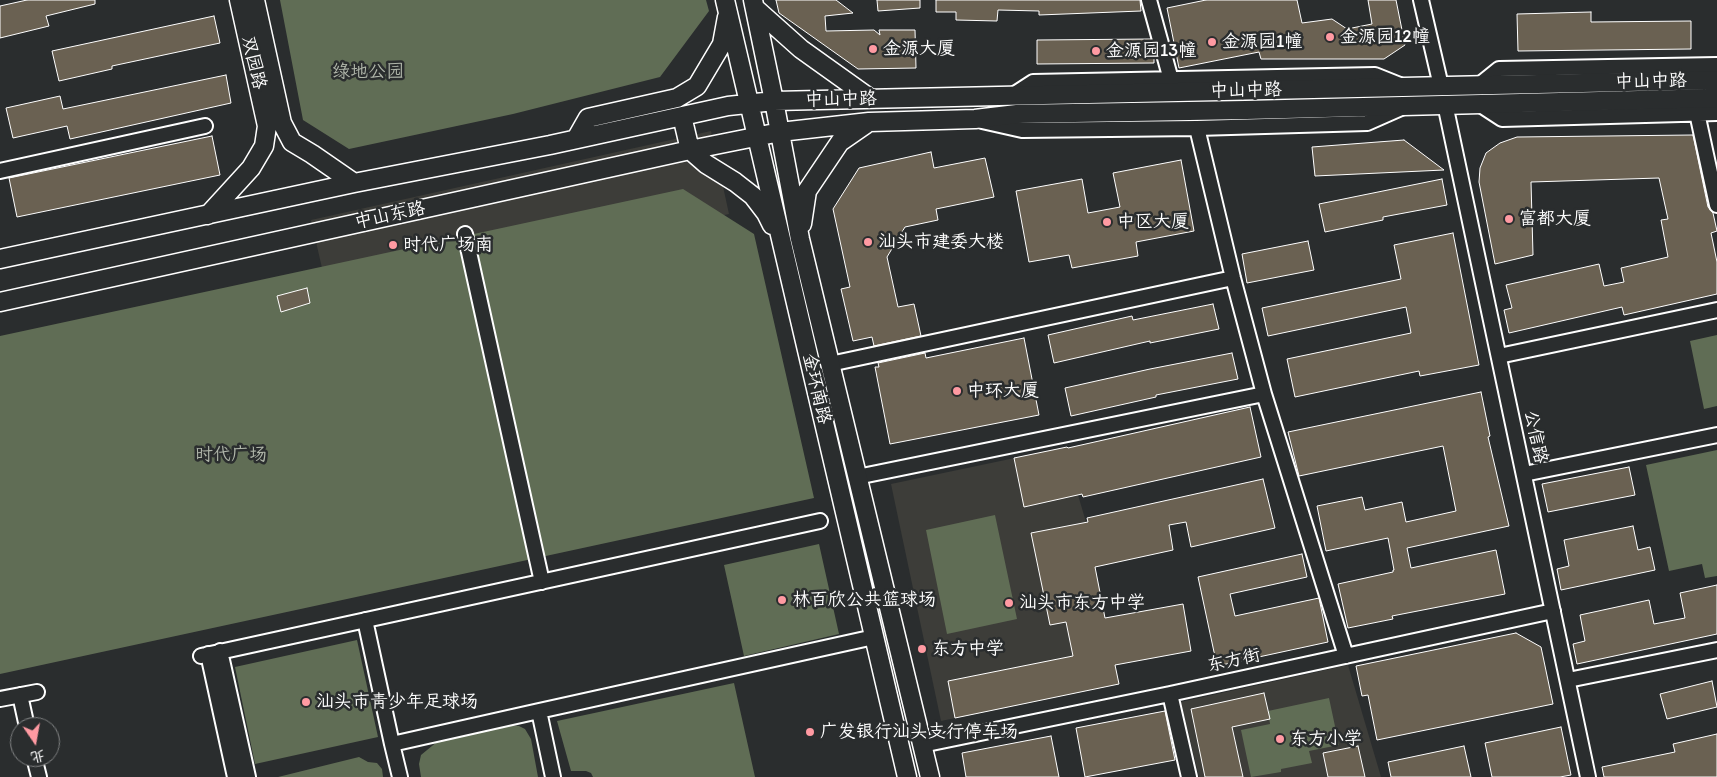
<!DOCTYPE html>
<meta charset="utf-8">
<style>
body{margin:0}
#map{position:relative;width:1717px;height:777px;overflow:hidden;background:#2a2d2e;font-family:Itim,"LXGW WenKai TC",sans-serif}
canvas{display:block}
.north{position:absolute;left:10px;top:717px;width:50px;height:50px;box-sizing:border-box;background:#2a2d2e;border:1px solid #7f8182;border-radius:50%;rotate:168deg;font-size:14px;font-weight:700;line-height:20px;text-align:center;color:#fff}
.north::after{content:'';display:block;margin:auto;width:18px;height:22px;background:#ff9aa2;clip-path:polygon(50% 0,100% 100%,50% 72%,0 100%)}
</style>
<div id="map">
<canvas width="1717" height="777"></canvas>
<div class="north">北</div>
</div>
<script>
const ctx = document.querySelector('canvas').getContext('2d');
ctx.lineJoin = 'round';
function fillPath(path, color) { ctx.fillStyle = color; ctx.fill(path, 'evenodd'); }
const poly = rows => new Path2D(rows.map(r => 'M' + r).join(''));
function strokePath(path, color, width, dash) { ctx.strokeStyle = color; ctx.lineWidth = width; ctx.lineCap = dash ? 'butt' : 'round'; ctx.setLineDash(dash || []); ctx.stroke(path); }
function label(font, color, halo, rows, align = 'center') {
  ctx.font = font + ' Itim,"LXGW WenKai TC",sans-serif'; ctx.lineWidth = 5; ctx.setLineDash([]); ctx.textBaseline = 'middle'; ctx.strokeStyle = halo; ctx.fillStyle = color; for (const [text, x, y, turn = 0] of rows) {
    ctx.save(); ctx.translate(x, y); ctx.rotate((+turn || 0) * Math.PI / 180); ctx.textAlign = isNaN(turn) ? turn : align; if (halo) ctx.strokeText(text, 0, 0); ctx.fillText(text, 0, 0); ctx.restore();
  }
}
fillPath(poly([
 [711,131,729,214,330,303,311,220],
 [1067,447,1078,495,1086,522,1119,684,941,721,891,484],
 [1348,665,1381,777,1199,777,1181,702]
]), '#3d3d39');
fillPath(poly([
 [280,0,706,0,709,11,660,77,513,114,349,149,303,120],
 [683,189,754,234,814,498,0,674,0,336],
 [1717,335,1717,406,1704,409,1690,341],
 [1717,450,1717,576,1705,578,1702,564,1669,571,1646,465],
 [995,515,1017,619,947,634,926,530],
 [819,544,839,634,744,656,724,565],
 [357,640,378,737,255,764,235,667],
 [734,683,755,777,593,777,591,773,586,771,571,771,557,721],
 [1329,698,1339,745,1309,751,1312,763,1281,769,1281,772,1251,777,1241,730,1270,724,1268,711],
 [509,725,519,726,525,729,531,739,538,777,421,777,419,764,421,755,438,741],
 [359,757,368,762,377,763,382,769,383,777,278,777]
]), '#606d55');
const building = poly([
 [27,0,95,0,95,4,46,16,49,26,0,38,0,6,27,0],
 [776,0,836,0,853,13,825,16,826,31,874,30,880,35,879,30,915,30,916,68,858,69,779,13,776,0],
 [877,0,920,0,920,8,878,11,877,0],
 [936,0,1140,0,1141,11,1039,15,1039,11,998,10,997,21,956,20,956,12,936,12,936,0],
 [1206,0,1297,0,1302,23,1332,19,1347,29,1372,24,1368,0,1396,0,1405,45,1384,59,1261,59,1259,52,1179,68,1167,8,1206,0],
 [1591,12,1591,22,1691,21,1691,49,1518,51,1517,14,1591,12],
 [214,16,220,43,112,66,112,69,59,81,52,51,214,16],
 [1151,39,1154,52,1154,63,1037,64,1037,40,1151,39],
 [226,75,231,103,70,139,67,126,13,138,6,108,60,96,63,109,226,75],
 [1693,135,1708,207,1713,213,1717,231,1711,233,1717,262,1717,294,1624,315,1622,307,1509,333,1504,310,1512,308,1506,285,1599,264,1604,286,1624,282,1621,268,1668,257,1661,220,1668,219,1659,178,1531,182,1533,255,1495,264,1479,182,1480,168,1486,153,1500,143,1517,137,1693,135],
 [212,136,220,175,17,217,9,178,212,136],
 [1404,140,1444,170,1315,176,1312,147,1404,140],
 [931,152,934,168,985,158,994,197,936,209,938,220,905,227,887,257,898,307,914,304,921,336,874,346,872,337,853,341,841,289,850,287,833,209,859,168,931,152],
 [1181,160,1194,231,1136,242,1138,256,1072,268,1069,255,1029,262,1016,191,1082,179,1088,213,1120,207,1113,173,1181,160],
 [1442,179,1447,205,1383,217,1383,220,1325,232,1319,204,1442,179],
 [1453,233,1479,365,1420,376,1419,371,1295,397,1287,359,1411,333,1406,307,1268,336,1262,308,1401,279,1394,245,1453,233],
 [1308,241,1314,270,1247,283,1242,254,1308,241],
 [307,288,310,303,281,312,277,296,307,288],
 [1213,304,1219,329,1150,343,1150,341,1054,363,1048,335,1132,316,1133,320,1213,304],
 [1024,338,1039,415,890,444,875,367,879,367,878,363,925,353,926,358,1024,338],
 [1232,353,1238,379,1156,395,1156,397,1071,416,1065,388,1150,369,1232,353],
 [1481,392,1490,436,1488,437,1509,526,1407,548,1411,568,1496,550,1505,594,1392,616,1393,619,1348,628,1338,584,1393,572,1393,570,1394,570,1388,538,1326,551,1317,506,1362,497,1365,510,1402,502,1406,522,1456,511,1443,446,1299,476,1288,432,1481,392],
 [1250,407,1261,457,1083,497,1082,494,1024,507,1014,458,1067,447,1068,448,1250,407],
 [1629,467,1635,495,1548,512,1542,484,1629,467],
 [1263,479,1275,528,1191,547,1186,522,1169,525,1173,550,1095,567,1105,618,1183,604,1191,651,1115,665,1119,684,955,718,948,681,1073,656,1066,622,1050,625,1031,533,1088,522,1087,518,1263,479],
 [1633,526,1638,550,1650,547,1655,570,1561,590,1557,569,1569,566,1564,540,1633,526],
 [1302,554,1307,577,1230,594,1235,616,1319,598,1328,642,1217,666,1198,577,1302,554],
 [1717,585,1717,634,1577,664,1573,644,1585,641,1580,615,1649,600,1654,624,1685,618,1680,593,1717,585],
 [1516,633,1541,647,1553,704,1377,740,1368,695,1362,696,1356,666,1516,633],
 [1712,681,1717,707,1667,719,1660,694,1712,681],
 [1264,693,1270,719,1232,727,1243,777,1205,777,1191,709,1264,693],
 [1165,711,1175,760,1085,777,1076,728,1165,711],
 [1561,727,1571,775,1560,777,1492,777,1485,743,1561,727],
 [1717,734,1717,777,1604,777,1602,767,1675,752,1673,744,1717,734],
 [1051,736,1059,777,966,777,962,753,1051,736],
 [1358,746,1365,777,1328,777,1323,753,1358,746],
 [1464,746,1471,777,1391,777,1388,762,1464,746]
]);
fillPath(building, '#6a6152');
strokePath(building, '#fff', 1);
const minor = poly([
 [1149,0,1173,87],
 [1421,0,1441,86],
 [1478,86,1499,69,1717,65],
 [1013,95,1033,82,1375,75,1400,85],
 [1445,104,1588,777],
 [1479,104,1502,119,1717,113],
 [1697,113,1717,205],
 [982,121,1022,130,1197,128,1367,123,1401,108],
 [0,171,205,126],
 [465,234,542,582],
 [1499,356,1717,310],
 [830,364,1233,278],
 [1264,394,1346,656],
 [1524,474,1717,435],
 [857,477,1264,394,1233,278,1197,128],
 [365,620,392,744],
 [220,651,248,777],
 [208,654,235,777],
 [201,656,820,521],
 [1568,680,1717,650],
 [1170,694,1189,777],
 [20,695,27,727],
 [0,699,37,692],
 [922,745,1170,694,1553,611],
 [34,757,39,777],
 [400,777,392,744,539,711],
 [553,777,539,711,874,637]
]);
const major = poly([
 [255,0,282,123,292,142,312,154,354,183],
 [725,0,907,777],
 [753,0,774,101,800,239,930,777],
 [755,8,801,49,871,99],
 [682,116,690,150,706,164,735,182,753,196,766,213,772,225],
 [576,139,588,118,677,98,697,86,722,44,727,17],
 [208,215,251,168,264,146,267,126,239,0],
 [802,224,807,191,840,142,866,124],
 [0,259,354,183,550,145,728,106,774,101,1717,80],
 [0,302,690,150,780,132,869,122,975,119,1017,114,1246,110,1717,98]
]);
strokePath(minor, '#fff', 18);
strokePath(major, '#fff', 21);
strokePath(minor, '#2a2d2e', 14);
strokePath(major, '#2a2d2e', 18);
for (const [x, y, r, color] of [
 [1330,37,5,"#ff9aa2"],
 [1212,42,5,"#ff9aa2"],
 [873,49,5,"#ff9aa2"],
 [1096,51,5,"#ff9aa2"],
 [1509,219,5,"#ff9aa2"],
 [1107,222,5,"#ff9aa2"],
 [868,242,5,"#ff9aa2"],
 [393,245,5,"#ff9aa2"],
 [957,391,5,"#ff9aa2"],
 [782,600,5,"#ff9aa2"],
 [1009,603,5,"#ff9aa2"],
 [922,649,5,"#ff9aa2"],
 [306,702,5,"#ff9aa2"],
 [810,732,5,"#ff9aa2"],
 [1280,739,5,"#ff9aa2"]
]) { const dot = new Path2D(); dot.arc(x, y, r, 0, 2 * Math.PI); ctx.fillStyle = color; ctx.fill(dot); strokePath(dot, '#2a2d2e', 2); }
label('18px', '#fff', '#2a2d2e', [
 ["金源园12幢",1340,37],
 ["金源园1幢",1222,42],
 ["金源大厦",883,49],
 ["金源园13幢",1106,51],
 ["富都大厦",1519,219],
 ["中区大厦",1117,222],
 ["汕头市建委大楼",878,242],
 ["时代广场南",403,245],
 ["中环大厦",967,391],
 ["林百欣公共篮球场",792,600],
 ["汕头市东方中学",1019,603],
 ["东方中学",932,649],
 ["汕头市青少年足球场",316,702],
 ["广发银行汕头支行停车场",820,732],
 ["东方小学",1290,739]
], 'left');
label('18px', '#fff', '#2a2d2e', [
 ["双园路",253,63,77],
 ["中山中路",1651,82,-1],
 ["中山中路",1246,91,-1],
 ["中山中路",841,100,-1],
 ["中山东路",390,216,-12],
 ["金环南路",816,389,77],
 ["公信路",1535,437,78],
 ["东方街",1234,661,-12]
]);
label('18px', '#b0b6aa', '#2a2d2e', [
 ["绿地公园",368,72],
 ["时代广场",231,455]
]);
</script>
